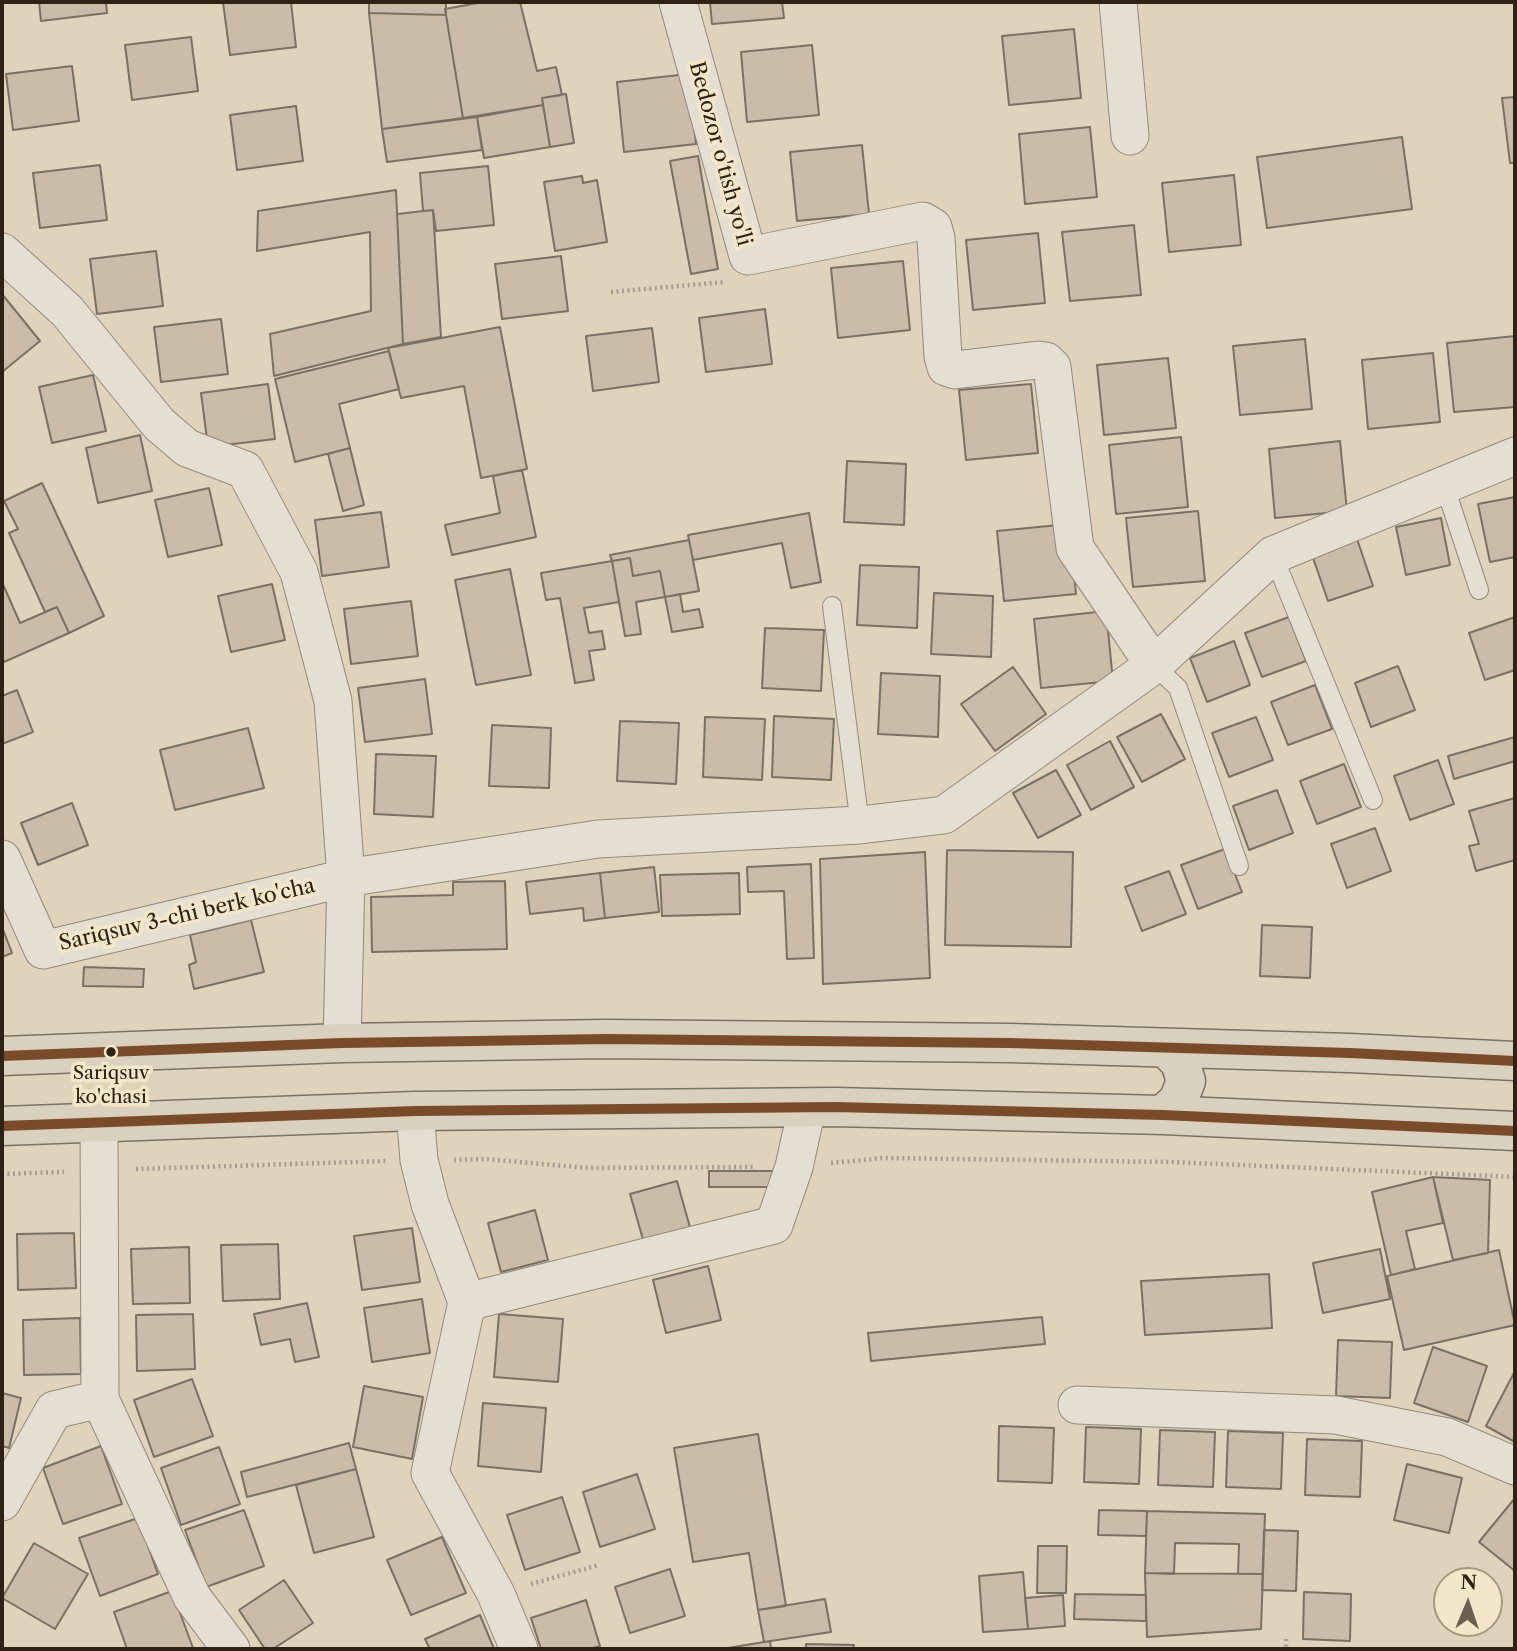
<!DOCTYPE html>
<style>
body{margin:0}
#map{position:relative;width:1517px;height:1651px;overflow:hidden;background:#dfd3bb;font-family:"Libre Caslon Text",serif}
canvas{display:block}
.frame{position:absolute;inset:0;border:4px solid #2d2213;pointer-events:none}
.north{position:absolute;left:1433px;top:1567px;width:70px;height:70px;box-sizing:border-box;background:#f4e6c9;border:2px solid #a49880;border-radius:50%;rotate:2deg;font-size:19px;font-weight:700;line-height:28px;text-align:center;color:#2d2213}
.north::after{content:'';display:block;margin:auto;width:24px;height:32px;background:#6b604e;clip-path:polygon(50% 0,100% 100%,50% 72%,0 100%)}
</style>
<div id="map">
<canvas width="1517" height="1651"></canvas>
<div class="frame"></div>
<div class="north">N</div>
</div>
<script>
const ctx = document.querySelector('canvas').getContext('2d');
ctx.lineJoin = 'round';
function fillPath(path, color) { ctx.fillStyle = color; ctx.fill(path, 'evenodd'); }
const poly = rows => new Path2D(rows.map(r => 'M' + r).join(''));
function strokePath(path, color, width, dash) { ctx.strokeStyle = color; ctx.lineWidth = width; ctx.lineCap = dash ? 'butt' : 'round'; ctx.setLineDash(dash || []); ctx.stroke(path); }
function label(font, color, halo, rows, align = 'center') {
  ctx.font = font + ' "Libre Caslon Text",serif'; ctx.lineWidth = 7; ctx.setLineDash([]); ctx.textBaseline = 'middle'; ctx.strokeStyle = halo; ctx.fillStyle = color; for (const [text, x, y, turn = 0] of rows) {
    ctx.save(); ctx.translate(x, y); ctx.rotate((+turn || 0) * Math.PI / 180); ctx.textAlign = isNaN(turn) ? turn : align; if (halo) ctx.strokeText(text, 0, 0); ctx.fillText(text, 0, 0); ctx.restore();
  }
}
const building = poly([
 [39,2,106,2,107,13,41,21,39,2],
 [223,2,291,2,296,47,230,55,223,2],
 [369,2,446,2,446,15,369,13,369,2],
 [483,2,520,2,537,71,556,67,562,95,542,98,543,105,463,118,445,9,483,2],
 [710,2,782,2,784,18,712,24,710,2],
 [369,13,446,15,463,118,382,129,369,13],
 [1074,29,1081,98,1009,105,1002,36,1074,29],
 [191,37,198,91,132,100,125,45,191,37],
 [812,45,819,115,747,122,741,52,812,45],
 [72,66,79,121,13,130,6,74,72,66],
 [688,74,696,144,624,152,617,82,688,74],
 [566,94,574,143,550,147,542,98,566,94],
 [1515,97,1515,163,1510,163,1502,98,1515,97],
 [543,105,550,147,484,158,477,117,543,105],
 [296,106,303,161,237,170,230,115,296,106],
 [477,117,482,150,387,162,382,129,477,117],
 [1090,127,1097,197,1025,204,1019,134,1090,127],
 [1402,137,1412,209,1267,228,1257,157,1402,137],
 [862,145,869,214,797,221,790,152,862,145],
 [698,156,718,269,691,274,670,161,698,156],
 [100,165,107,220,40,228,33,173,100,165],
 [488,166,494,225,436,231,433,210,423,211,420,173,488,166],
 [1234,175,1241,245,1169,252,1162,183,1234,175],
 [582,176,583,183,597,180,607,242,555,251,544,182,582,176],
 [396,190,403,344,274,376,270,334,371,311,370,232,257,251,258,211,396,190],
 [433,210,441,337,403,344,397,214,433,210],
 [1134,225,1141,295,1070,301,1062,232,1134,225],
 [1038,233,1045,303,973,310,966,240,1038,233],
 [156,251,163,306,97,314,90,259,156,251],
 [561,256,568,311,502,319,495,264,561,256],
 [903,261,910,330,838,338,831,268,903,261],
 [2,294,40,341,2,372,2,294],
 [765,309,772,364,706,372,699,318,765,309],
 [221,319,228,374,161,382,154,327,221,319],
 [500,327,527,469,481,478,464,386,401,398,388,348,500,327],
 [652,328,659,382,593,391,586,336,652,328],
 [1515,336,1515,407,1454,412,1447,343,1515,336],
 [1305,339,1312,409,1240,415,1233,346,1305,339],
 [389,351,399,389,339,404,350,448,295,462,275,379,389,351],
 [1433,353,1440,422,1368,429,1362,360,1433,353],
 [1168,358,1176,428,1104,435,1097,365,1168,358],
 [93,375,106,431,52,443,39,387,93,375],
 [268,384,275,439,208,447,201,393,268,384],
 [1031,384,1038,453,966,460,959,390,1031,384],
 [140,435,152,491,98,503,86,448,140,435],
 [1181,437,1188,507,1116,514,1109,445,1181,437],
 [1340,441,1347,511,1275,518,1269,449,1340,441],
 [350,448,364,505,343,511,328,454,350,448],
 [847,461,906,464,904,525,844,522,847,461],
 [522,470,536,537,452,555,445,525,500,513,493,476,522,470],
 [42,483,104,616,69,633,57,607,45,612,9,533,18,529,4,501,42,483],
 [209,488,222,545,168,557,155,500,209,488],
 [1515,497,1515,557,1490,562,1478,504,1515,497],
 [1198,511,1205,581,1133,587,1126,518,1198,511],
 [381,512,389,567,322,576,315,520,381,512],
 [809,513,821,582,791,588,782,543,693,560,688,535,809,513],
 [1441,518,1450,565,1406,575,1396,527,1441,518],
 [1069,524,1076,594,1004,601,997,531,1069,524],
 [1357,539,1373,586,1328,601,1312,555,1357,539],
 [689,540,699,591,665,597,660,571,633,576,630,558,612,561,610,555,689,540],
 [630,558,633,576,660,571,665,597,636,602,641,634,625,636,612,561,630,558],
 [612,561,619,602,584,608,589,633,602,631,605,649,589,651,594,680,575,683,560,598,546,600,541,573,612,561],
 [860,565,919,567,917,628,857,625,860,565],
 [510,569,531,675,476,685,455,580,510,569],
 [2,582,20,623,57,607,69,633,4,662,2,658,2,582],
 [272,584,285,640,231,652,218,596,272,584],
 [934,593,993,596,991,657,931,654,934,593],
 [680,594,683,612,699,609,703,627,672,632,665,597,680,594],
 [411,601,418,656,351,664,344,609,411,601],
 [1106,611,1113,681,1041,688,1034,619,1106,611],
 [1289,617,1306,661,1262,677,1245,633,1289,617],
 [1515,617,1515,670,1485,680,1469,633,1515,617],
 [765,628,824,630,821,691,762,688,765,628],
 [1234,641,1250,685,1207,702,1190,658,1234,641],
 [1398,666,1415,710,1371,727,1355,683,1398,666],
 [1013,667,1046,714,995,751,961,704,1013,667],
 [881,673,940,676,938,737,878,734,881,673],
 [425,679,432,734,365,742,358,688,425,679],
 [1315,685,1332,729,1288,745,1271,702,1315,685],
 [17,690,33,732,2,744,2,696,17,690],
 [1161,714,1185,759,1142,782,1117,737,1161,714],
 [774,716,834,719,831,780,772,777,774,716],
 [705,717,765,719,762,780,703,777,705,717],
 [1256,717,1273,760,1229,777,1212,733,1256,717],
 [620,721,679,723,676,784,617,781,620,721],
 [492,725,551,728,549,788,489,786,492,725],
 [248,728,264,788,175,810,160,750,248,728],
 [1515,737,1515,761,1454,779,1448,756,1515,737],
 [1110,741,1134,787,1091,810,1067,765,1110,741],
 [376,754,436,756,433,817,374,814,376,754],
 [1438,760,1454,804,1410,820,1394,776,1438,760],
 [1344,764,1361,807,1317,824,1300,781,1344,764],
 [1056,770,1081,815,1038,838,1013,793,1056,770],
 [1277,790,1293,833,1249,850,1233,806,1277,790],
 [1515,798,1515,860,1476,871,1469,846,1479,844,1469,811,1515,798],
 [72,803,88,845,38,865,21,823,72,803],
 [1375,828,1391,871,1347,888,1331,844,1375,828],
 [1225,849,1242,892,1198,909,1181,865,1225,849],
 [947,850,1073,852,1071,947,945,945,947,850],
 [925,852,930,978,823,984,820,859,925,852],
 [811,864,814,958,787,959,784,891,748,892,747,867,811,864],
 [654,867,659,912,605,918,600,873,654,867],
 [1169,871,1186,914,1142,931,1125,887,1169,871],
 [600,873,605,918,584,921,583,908,530,914,526,882,600,873],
 [739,873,740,914,662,916,660,875,739,873],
 [505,881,507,949,372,952,371,897,453,895,453,882,505,881],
 [251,920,264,972,194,989,189,965,196,962,190,935,251,920],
 [1262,925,1312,927,1310,978,1260,976,1262,925],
 [2,927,12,953,2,957,2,927],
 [84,967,144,969,143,987,83,986,84,967],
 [709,1171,774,1171,774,1187,709,1187,709,1171],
 [1433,1177,1490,1180,1488,1253,1453,1260,1433,1177],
 [1433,1177,1443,1223,1406,1231,1415,1269,1391,1275,1372,1192,1433,1177],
 [677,1181,691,1231,644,1243,630,1194,677,1181],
 [535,1210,548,1260,501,1272,488,1223,535,1210],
 [412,1228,420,1282,362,1290,354,1236,412,1228],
 [74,1233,76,1288,18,1290,17,1234,74,1233],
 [278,1244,280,1299,223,1301,221,1245,278,1244],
 [189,1247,190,1303,133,1304,131,1249,189,1247],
 [1380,1249,1390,1299,1323,1313,1313,1263,1380,1249],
 [1499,1250,1515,1325,1404,1350,1387,1276,1499,1250],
 [708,1266,721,1320,666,1333,653,1280,708,1266],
 [1269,1274,1272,1328,1145,1335,1141,1281,1269,1274],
 [422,1299,430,1353,372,1362,364,1308,422,1299],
 [307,1303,319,1357,295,1362,290,1339,261,1345,254,1314,307,1303],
 [193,1314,195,1369,137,1371,136,1315,193,1314],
 [499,1314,563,1319,558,1382,494,1377,499,1314],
 [1042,1317,1045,1344,871,1361,868,1333,1042,1317],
 [80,1318,81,1374,24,1375,23,1320,80,1318],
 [1338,1340,1392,1342,1390,1398,1336,1396,1338,1340],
 [1433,1347,1487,1366,1468,1422,1414,1403,1433,1347],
 [1515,1371,1515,1442,1486,1426,1515,1371],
 [192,1379,213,1436,154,1457,134,1400,192,1379],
 [364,1386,423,1397,412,1459,353,1447,364,1386],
 [2,1393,21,1398,9,1448,2,1446,2,1393],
 [483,1403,546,1408,541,1472,478,1466,483,1403],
 [999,1426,1054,1428,1052,1483,998,1481,999,1426],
 [1086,1427,1141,1429,1139,1484,1084,1482,1086,1427],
 [1160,1430,1215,1432,1213,1487,1158,1485,1160,1430],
 [1228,1431,1283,1433,1281,1489,1226,1487,1228,1431],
 [758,1434,786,1606,758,1610,749,1553,693,1562,674,1448,758,1434],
 [1307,1439,1362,1441,1360,1497,1305,1495,1307,1439],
 [349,1443,356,1469,247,1497,241,1472,349,1443],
 [101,1446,122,1504,63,1524,43,1468,101,1446],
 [219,1447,240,1504,181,1525,161,1468,219,1447],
 [1407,1464,1462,1478,1449,1533,1394,1520,1407,1464],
 [356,1469,374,1537,314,1553,296,1485,356,1469],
 [637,1474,655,1529,600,1547,583,1492,637,1474],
 [562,1497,580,1552,525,1570,507,1515,562,1497],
 [1515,1498,1515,1571,1479,1542,1515,1498],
 [244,1510,264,1566,206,1587,185,1530,244,1510],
 [1099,1510,1147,1511,1146,1536,1098,1535,1099,1510],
 [1147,1511,1265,1514,1263,1574,1238,1574,1239,1544,1175,1543,1174,1574,1145,1573,1147,1511],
 [138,1518,158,1574,100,1596,79,1538,138,1518],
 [1264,1530,1298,1531,1296,1591,1262,1590,1264,1530],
 [442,1537,466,1593,411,1615,387,1560,442,1537],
 [34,1543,88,1574,55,1629,2,1598,34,1543],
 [1038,1546,1067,1546,1066,1593,1037,1593,1038,1546],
 [670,1569,685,1616,630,1633,615,1587,670,1569],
 [1023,1572,1028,1629,983,1632,979,1576,1023,1572],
 [1145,1573,1263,1574,1261,1629,1147,1637,1145,1573],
 [284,1580,313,1623,273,1649,265,1649,239,1610,284,1580],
 [172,1591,193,1648,127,1649,114,1612,172,1591],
 [1304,1592,1351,1594,1350,1641,1303,1639,1304,1592],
 [1075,1594,1146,1595,1146,1621,1074,1619,1075,1594],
 [1063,1595,1065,1626,1028,1629,1025,1598,1063,1595],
 [825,1599,831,1632,764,1642,758,1610,825,1599],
 [586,1600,600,1646,590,1649,541,1649,531,1618,586,1600],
 [480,1615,494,1649,430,1649,425,1639,480,1615],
 [770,1641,771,1649,722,1649,770,1641],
 [806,1644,854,1645,853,1649,806,1649,806,1644]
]);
fillPath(building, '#cbbba9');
strokePath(building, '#797163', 2);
const lane = poly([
 [1444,484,1479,590],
 [1273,555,1373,800],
 [832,606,860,825],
 [1154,665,1178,688,1239,866]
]);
const street = poly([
 [678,2,748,256,923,221,933,227,936,238,943,357,946,367,955,370,1038,360,1046,361,1052,367,1075,548,1154,665],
 [1118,2,1130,136],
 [2,252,67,311,159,424,187,448,245,470,299,572,333,701,346,878,342,1043],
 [2,859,43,950,346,878,598,839,860,825,944,815,1154,665,1273,555,1515,456],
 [415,1111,419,1160,430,1204,467,1302,430,1473,496,1594,519,1649],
 [99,1121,100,1399,192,1597,231,1649],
 [467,1302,774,1225,794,1167,807,1108],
 [1077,1405,1336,1415,1447,1437,1515,1466],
 [2,1502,54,1410,100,1399]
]);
const primary = poly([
 [2,1056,342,1043,606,1039,1010,1043,1350,1053,1515,1061],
 [1163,1115,1178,1101,1186,1081,1180,1062,1166,1048],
 [2,1126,415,1111,835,1107,1163,1115,1515,1131]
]);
strokePath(lane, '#91897a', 20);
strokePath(street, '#91897a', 39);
strokePath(primary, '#797163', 41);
strokePath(poly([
 [611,292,725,282],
 [454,1160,485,1159,588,1168,756,1167],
 [831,1163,883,1158,1173,1162,1515,1177],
 [136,1169,386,1161],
 [2,1174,64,1172],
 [531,1584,599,1565],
 [1286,1639,1286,1649]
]), '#a39d93', 4.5, [2, 3.5]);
strokePath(lane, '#e5dfd3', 18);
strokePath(street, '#e5dfd3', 37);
strokePath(primary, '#d9d0be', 38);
strokePath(poly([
 [2,1056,342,1043,606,1039,1010,1043,1350,1053,1515,1061],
 [2,1126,415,1111,835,1107,1163,1115,1515,1131]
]), '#7a4b2a', 10);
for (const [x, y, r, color] of [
 [111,1052,6,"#2d2213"]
]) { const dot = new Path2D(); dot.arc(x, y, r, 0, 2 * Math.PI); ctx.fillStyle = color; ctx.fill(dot); strokePath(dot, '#f4e6c9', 2.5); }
label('19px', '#2d2213', '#f4e6c9', [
 ["Sariqsuv",111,1074],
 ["ko'chasi",111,1098]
]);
label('21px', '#2d2213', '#f4e6c9', [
 ["Bedozor o'tish yo'li",720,154,75],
 ["Sariqsuv 3-chi berk ko'cha",187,915,-13]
]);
</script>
